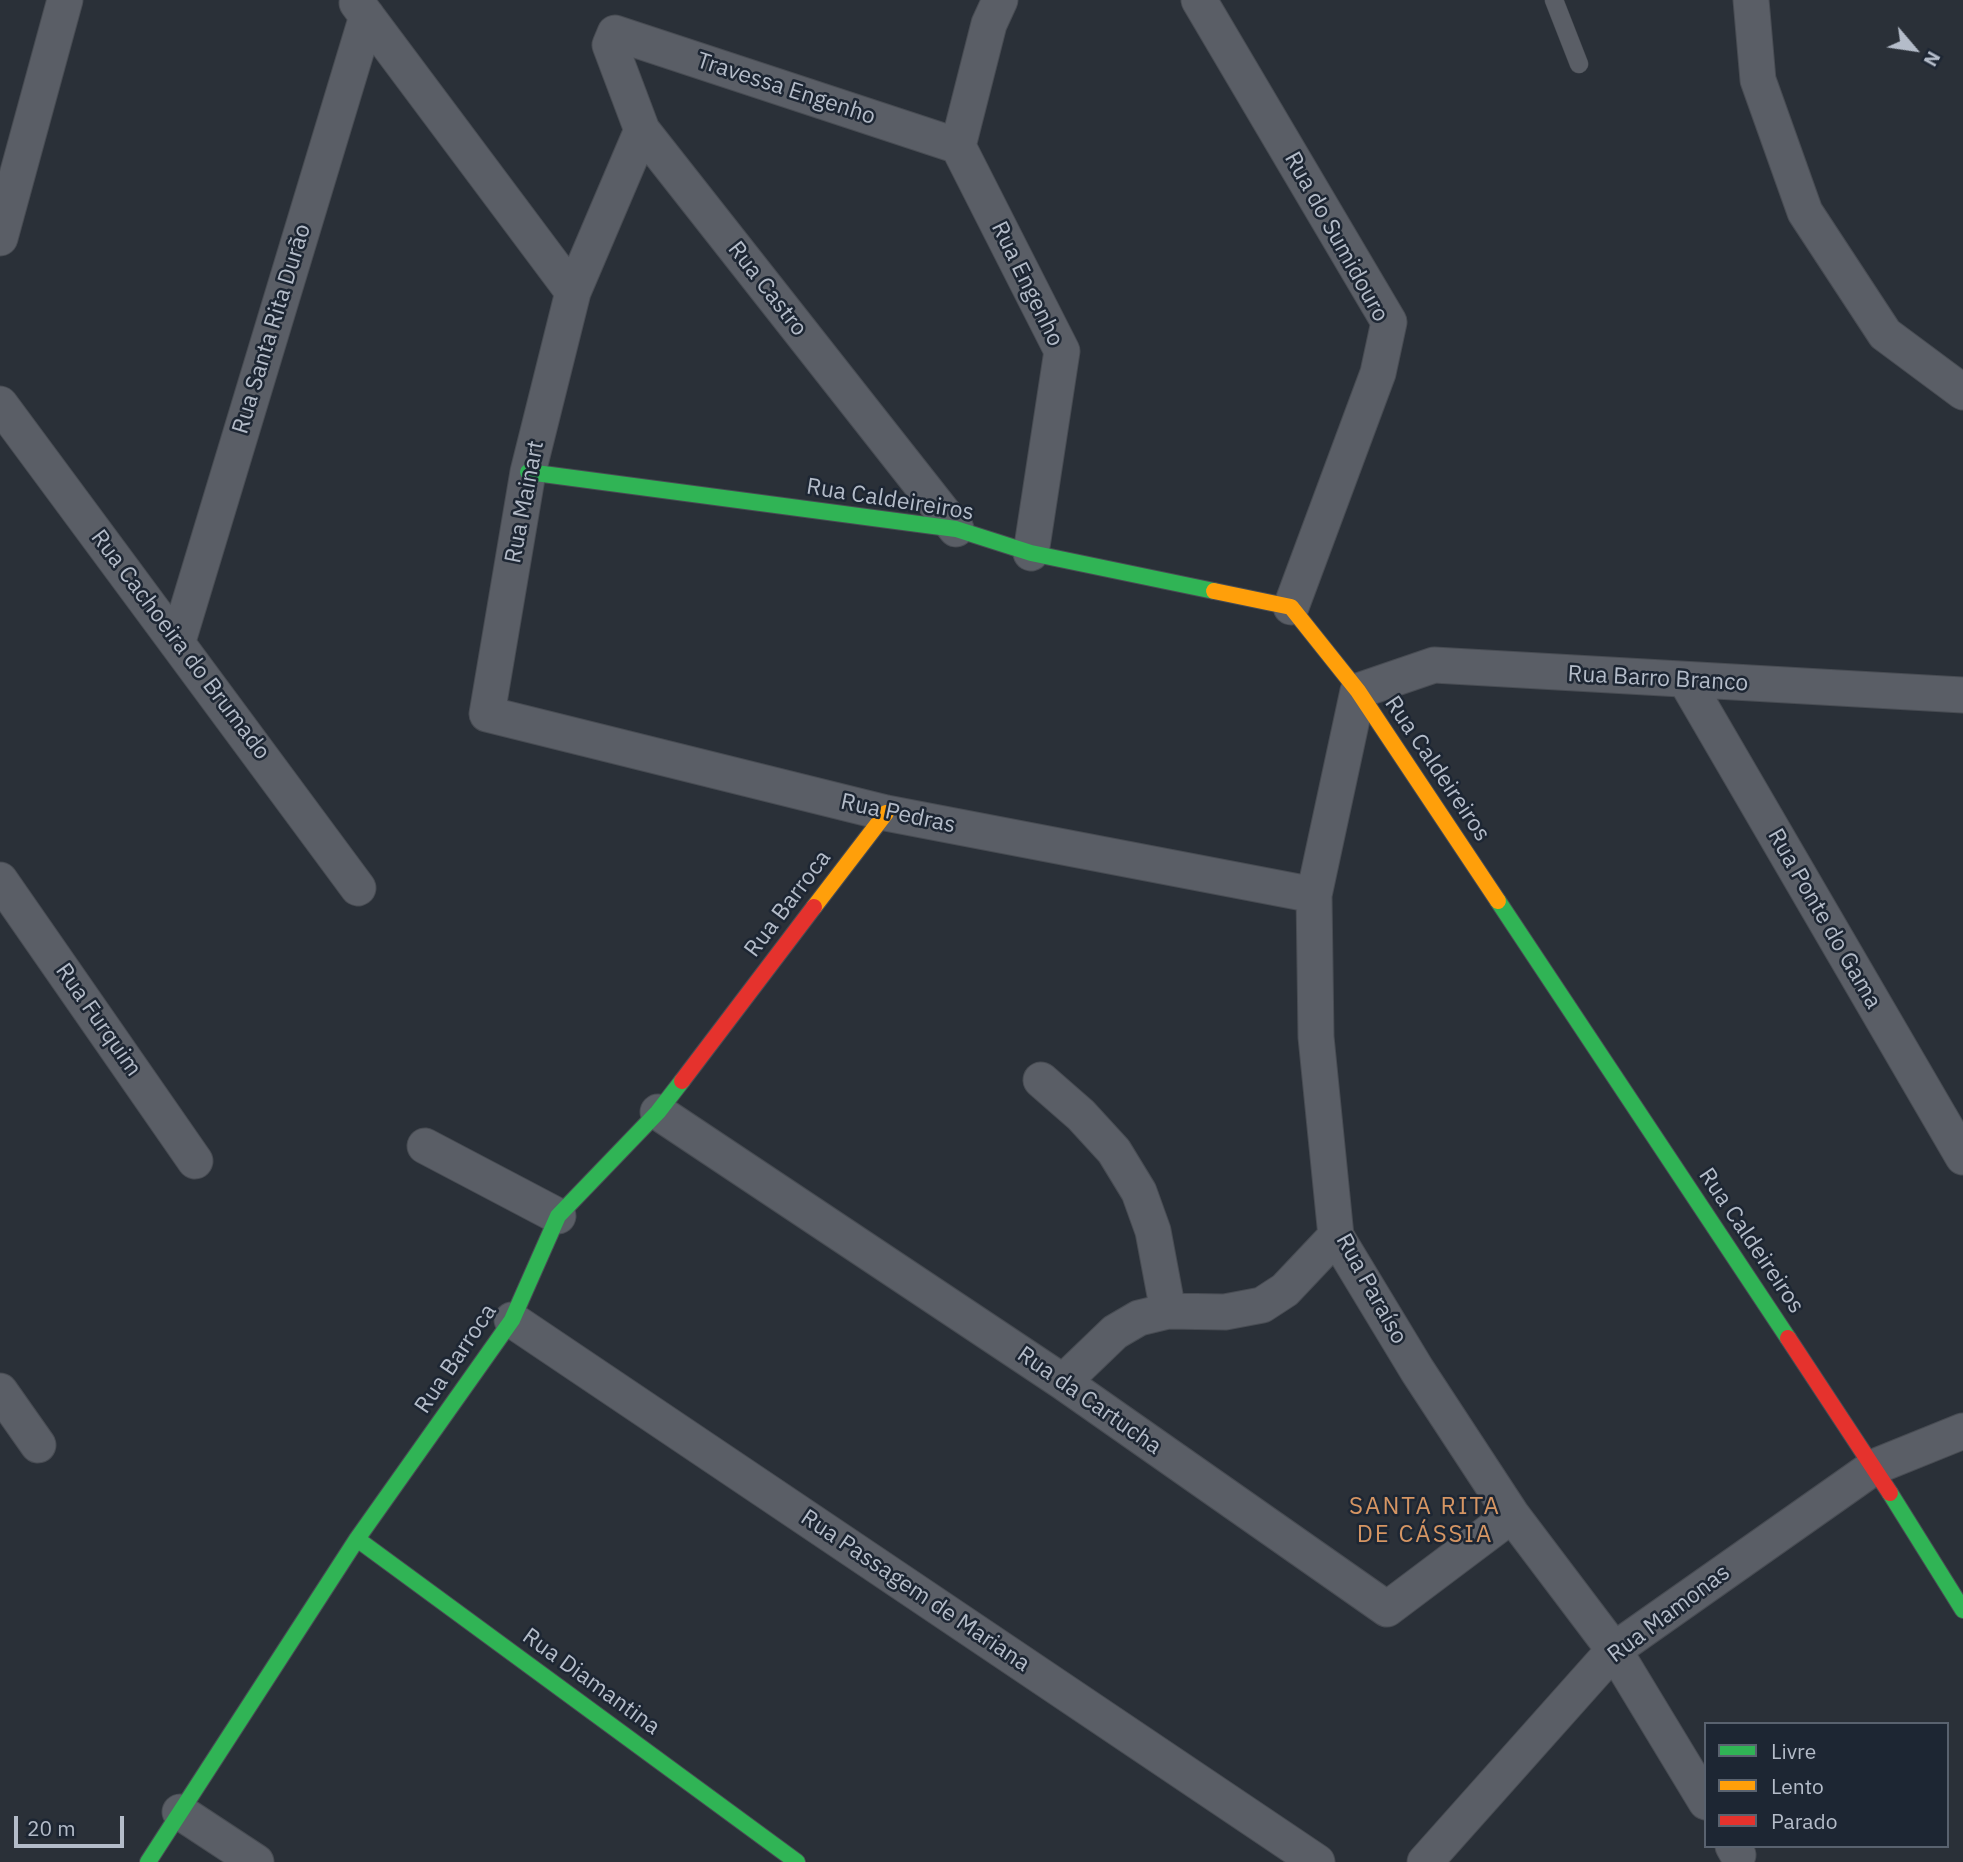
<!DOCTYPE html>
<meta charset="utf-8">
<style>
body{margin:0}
#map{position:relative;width:1963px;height:1862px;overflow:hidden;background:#2a3038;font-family:"IBM Plex Sans",sans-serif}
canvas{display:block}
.legend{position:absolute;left:1704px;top:1722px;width:245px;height:126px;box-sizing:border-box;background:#1d2633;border:2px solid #59626f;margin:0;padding:9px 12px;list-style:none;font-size:21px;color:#b4bcc9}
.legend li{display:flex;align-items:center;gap:14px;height:35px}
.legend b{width:35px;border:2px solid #59626f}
.north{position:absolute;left:1879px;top:14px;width:70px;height:70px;-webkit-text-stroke:5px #1d2633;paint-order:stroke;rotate:119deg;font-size:19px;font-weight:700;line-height:28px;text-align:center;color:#b4bcc9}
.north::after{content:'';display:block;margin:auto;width:24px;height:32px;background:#b4bcc9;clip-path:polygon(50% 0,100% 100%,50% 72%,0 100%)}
.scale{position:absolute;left:14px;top:1816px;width:110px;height:32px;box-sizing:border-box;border:4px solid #b4bcc9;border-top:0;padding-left:9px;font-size:21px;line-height:24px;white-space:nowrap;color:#b4bcc9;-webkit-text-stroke:5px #1d2633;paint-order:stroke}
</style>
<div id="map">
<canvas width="1963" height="1862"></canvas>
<ul class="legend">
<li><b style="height:9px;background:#30b455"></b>Livre</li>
<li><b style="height:9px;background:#ff9f0a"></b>Lento</li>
<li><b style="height:9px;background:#e5322d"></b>Parado</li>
</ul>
<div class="north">N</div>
<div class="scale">20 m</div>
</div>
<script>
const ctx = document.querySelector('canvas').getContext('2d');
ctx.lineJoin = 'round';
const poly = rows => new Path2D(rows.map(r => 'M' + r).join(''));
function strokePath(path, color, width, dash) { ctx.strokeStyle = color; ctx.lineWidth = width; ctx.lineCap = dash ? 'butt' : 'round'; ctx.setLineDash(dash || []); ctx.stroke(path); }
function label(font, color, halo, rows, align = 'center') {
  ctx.font = font + ' "IBM Plex Sans",sans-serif'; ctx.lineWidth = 5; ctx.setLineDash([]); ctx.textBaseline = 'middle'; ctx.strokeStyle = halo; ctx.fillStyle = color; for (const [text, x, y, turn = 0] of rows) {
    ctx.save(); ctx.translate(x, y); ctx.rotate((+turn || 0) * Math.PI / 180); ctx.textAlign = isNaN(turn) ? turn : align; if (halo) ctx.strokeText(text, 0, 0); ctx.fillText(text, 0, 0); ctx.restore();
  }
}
const lane = poly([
 [1554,0,1579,64]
]);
const street = poly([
 [1199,0,1389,322,1378,373,1291,607],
 [1751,0,1758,80,1805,212,1885,334,1963,392],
 [357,3,573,292],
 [642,130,573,292,528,472,487,714,886,813,1314,895],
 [958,146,1062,351,1031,553],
 [958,146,989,24,1000,0],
 [0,238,65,0],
 [0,404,358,888],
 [956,529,642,130,610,45,615,33,958,146],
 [178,641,367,16],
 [1686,681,1963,1157],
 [0,880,195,1161],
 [1041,1080,1081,1115,1114,1151,1139,1192,1153,1231,1168,1311],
 [658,1112,1063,1382,1387,1609,1512,1515],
 [425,1146,558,1216],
 [512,1320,1317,1862],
 [1063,1382,1115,1332,1139,1318,1168,1311,1225,1312,1262,1305,1285,1290,1336,1236],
 [0,1391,38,1445],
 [1706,1802,1614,1650,1512,1515,1417,1370,1336,1236,1316,1037,1314,895,1358,691,1434,665,1963,695],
 [180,1812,256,1862],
 [1733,1846,1738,1855],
 [1425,1862,1614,1650,1874,1467,1963,1431]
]);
const fast = poly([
 [528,472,956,529,1031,553,1214,591],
 [1498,901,1788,1338],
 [1890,1493,1963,1610],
 [357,1539,797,1862],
 [148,1862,357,1539,512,1320,558,1216,658,1112,682,1081]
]);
const slow = poly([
 [1214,591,1291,607,1358,691,1498,901],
 [814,907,886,813]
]);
const jam = poly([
 [682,1081,814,907],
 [1788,1338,1890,1493]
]);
strokePath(lane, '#484c53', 19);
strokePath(street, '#484c53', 37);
strokePath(fast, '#484c53', 18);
strokePath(slow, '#484c53', 18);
strokePath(jam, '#484c53', 18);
strokePath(lane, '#5a5e66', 18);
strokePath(street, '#5a5e66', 35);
strokePath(fast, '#30b455', 16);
strokePath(slow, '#ff9f0a', 16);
strokePath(jam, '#e5322d', 16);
label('23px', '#b4bcc9', '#1d2633', [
 ["Travessa Engenho",786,89,18],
 ["Rua do Sumidouro",1336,237,61],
 ["Rua Engenho",1027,284,64],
 ["Rua Castro",767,289,52],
 ["Rua Santa Rita Durão",272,329,-73],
 ["Rua Caldeireiros",890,500,9],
 ["Rua Mainart",525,502,-79],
 ["Rua Cachoeira do Brumado",180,645,53],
 ["Rua Barro Branco",1658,679,3],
 ["Rua Caldeireiros",1437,769,56],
 ["Rua Pedras",898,814,12],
 ["Rua Barroca",788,904,-53],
 ["Rua Ponte do Gama",1824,919,60],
 ["Rua Furquim",98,1020,55],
 ["Rua Caldeireiros",1751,1241,56],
 ["Rua Paraíso",1371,1289,61],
 ["Rua Barroca",456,1359,-56],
 ["Rua da Cartucha",1089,1401,35],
 ["Rua Passagem de Mariana",915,1591,34],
 ["Rua Mamonas",1669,1614,-37],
 ["Rua Diamantina",591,1682,36]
]);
ctx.letterSpacing = '2px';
label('24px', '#d59563', '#1d2633', [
 ["SANTA RITA",1425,1507],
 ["DE CÁSSIA",1425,1535]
]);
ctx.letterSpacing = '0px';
</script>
